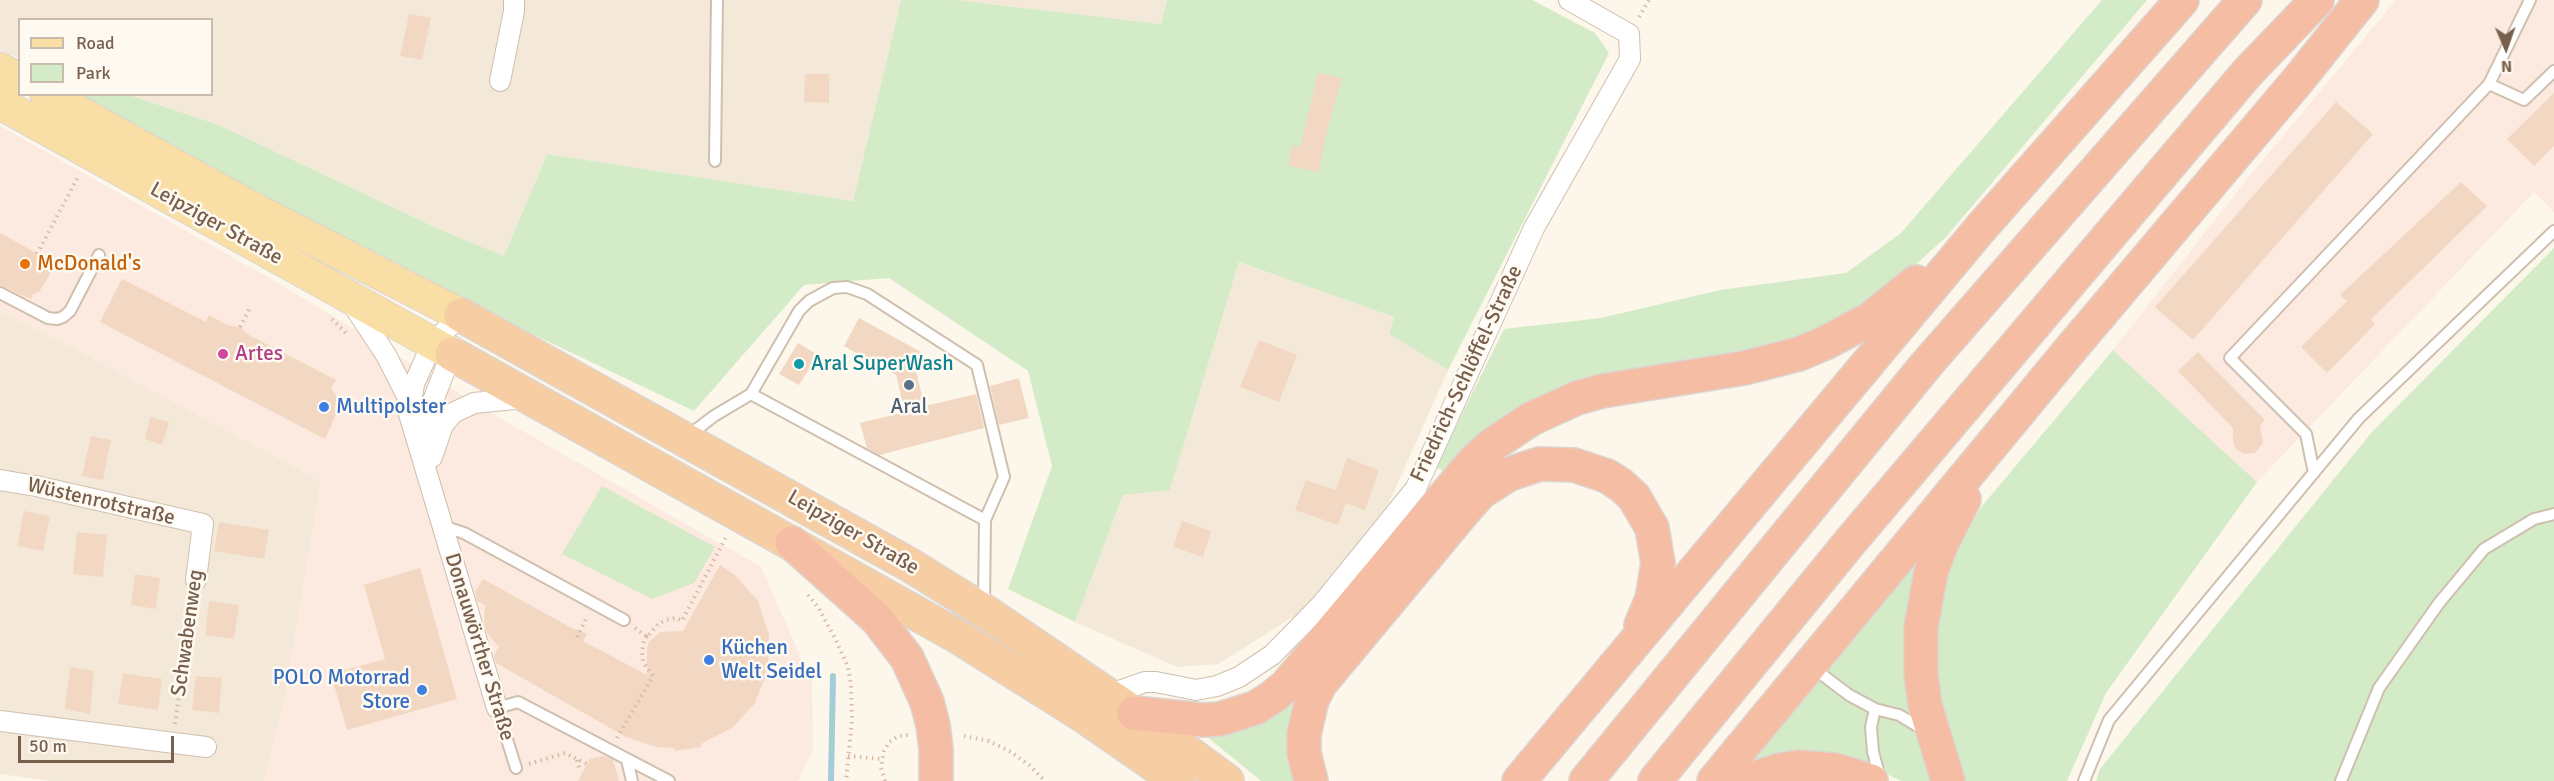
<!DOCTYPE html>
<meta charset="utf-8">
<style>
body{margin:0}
#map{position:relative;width:2554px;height:781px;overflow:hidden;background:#fcf7ea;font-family:Signika,sans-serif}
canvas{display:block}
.legend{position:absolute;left:18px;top:18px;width:195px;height:78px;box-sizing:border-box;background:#fffaf1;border:2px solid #c9bcaf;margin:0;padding:8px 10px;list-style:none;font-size:18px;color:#785f4d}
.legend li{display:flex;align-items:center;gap:12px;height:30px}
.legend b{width:30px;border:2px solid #c9bcaf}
.north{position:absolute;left:2476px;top:18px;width:60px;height:60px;-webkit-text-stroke:4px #fffaf1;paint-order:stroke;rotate:178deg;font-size:16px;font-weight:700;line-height:24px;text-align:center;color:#785f4d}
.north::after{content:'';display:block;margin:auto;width:21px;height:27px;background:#785f4d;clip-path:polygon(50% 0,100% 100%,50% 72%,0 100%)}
.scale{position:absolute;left:18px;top:736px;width:156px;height:27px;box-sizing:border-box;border:3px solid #785f4d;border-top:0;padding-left:8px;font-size:18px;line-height:21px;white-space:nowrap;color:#785f4d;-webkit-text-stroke:4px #fffaf1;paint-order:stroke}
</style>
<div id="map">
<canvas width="2554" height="781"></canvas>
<ul class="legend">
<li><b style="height:8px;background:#f9dfa5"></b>Road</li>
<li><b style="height:16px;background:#d4ebc8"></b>Park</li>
</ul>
<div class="north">N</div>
<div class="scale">50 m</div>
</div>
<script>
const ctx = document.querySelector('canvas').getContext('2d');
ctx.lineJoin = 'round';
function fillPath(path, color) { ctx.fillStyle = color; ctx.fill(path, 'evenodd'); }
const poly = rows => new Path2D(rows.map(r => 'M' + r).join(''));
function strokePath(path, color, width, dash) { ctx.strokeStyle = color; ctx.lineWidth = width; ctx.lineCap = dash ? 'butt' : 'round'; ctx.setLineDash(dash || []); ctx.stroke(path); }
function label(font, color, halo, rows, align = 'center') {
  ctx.font = font + ' Signika,sans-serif'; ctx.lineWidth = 5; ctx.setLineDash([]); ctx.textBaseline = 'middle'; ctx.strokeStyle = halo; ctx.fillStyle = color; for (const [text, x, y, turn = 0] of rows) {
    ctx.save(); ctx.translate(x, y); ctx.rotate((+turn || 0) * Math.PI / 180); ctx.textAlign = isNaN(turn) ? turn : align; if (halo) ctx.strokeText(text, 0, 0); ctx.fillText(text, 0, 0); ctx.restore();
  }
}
fillPath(poly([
 [0,0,901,0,853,201,547,154,504,256,441,230,219,125,129,95,212,94,212,20,20,20,19,58,0,51],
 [956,0,1167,0,1161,24],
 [1239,262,1394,317,1389,334,1448,370,1388,505,1301,612,1218,664,1177,667,1075,622,1123,495,1170,490],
 [0,311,74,348,321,481,284,700,264,781,51,781,0,774]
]), '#f4e9d9');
fillPath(poly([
 [2396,0,2554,0,2554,212,2534,192,2257,482,2113,350,2243,184],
 [0,126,278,283,507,422,761,567,812,683,813,749,798,781,264,781,284,700,321,481,74,348,0,311]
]), '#fce9df');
fillPath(poly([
 [901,0,956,0,1161,24,1167,0,1532,0,1595,33,1609,53,1448,370,1389,334,1394,317,1239,262,1170,490,1123,495,1075,622,1008,589,1052,466,1028,371,889,278,804,285,694,411,507,322,71,95,129,95,219,125,441,230,504,256,547,154,853,201],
 [2102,0,2147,0,1946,237,1877,300,1815,335,1742,355,1654,366,1444,472,1436,467,1504,329,1601,318,1720,290,1846,273,1901,233],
 [2554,248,2554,781,2096,781,2100,769,2371,433],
 [2113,350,2257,482,2106,693,2067,781,1964,781,1951,745,1935,675,1934,619,1946,549],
 [602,486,715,547,694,583,652,599,562,554],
 [1917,548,1937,781,1901,781,1852,757,1783,754,1747,770,1740,764],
 [1297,691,1299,781,1261,781,1200,731]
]), '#d4ebc8');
strokePath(poly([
 [831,781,833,676]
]), '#a5cdd8', 6);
fillPath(poly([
 [409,14,431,18,422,60,400,56],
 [1318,73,1342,78,1327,131,1319,172,1288,166,1292,145,1300,147],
 [805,74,829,74,829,103,804,102],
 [2554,93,2554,146,2534,166,2507,139],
 [2336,102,2373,134,2193,340,2155,307],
 [2461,182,2487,206,2371,319,2375,324,2327,373,2301,347,2347,301,2340,295],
 [0,233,51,261,49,266,51,272,39,292,33,294,31,299,0,285],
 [122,279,206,322,209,315,227,325,240,327,249,335,336,380,331,388,336,395,338,410,325,439,100,322],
 [859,318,923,353,915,368,925,406,976,394,984,428,879,455,867,448,860,423,905,412,896,375,844,346],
 [1259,340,1297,355,1279,402,1240,387],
 [798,343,818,355,799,385,779,374],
 [2198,352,2265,420,2260,425,2263,443,2255,453,2244,454,2236,449,2233,443,2233,428,2178,371],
 [1019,378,1029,418,999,425,990,386],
 [150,417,169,422,162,445,145,439],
 [91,436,111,440,103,480,82,476],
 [1347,458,1379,470,1365,510,1346,503,1338,525,1295,510,1306,480,1336,490],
 [24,511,50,516,43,551,17,546],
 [1182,521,1211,531,1203,557,1173,547],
 [219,522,269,530,264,559,214,551],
 [77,532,107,535,103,577,73,574],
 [720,565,735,575,758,601,769,635,768,670,755,703,733,727,701,744,701,747,674,751,674,748,656,747,626,737,496,663,494,656,499,647,487,633,484,622,485,605,477,601,475,592,483,579,568,626,587,634,583,641,647,675,647,649,649,642,660,632,683,631],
 [420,568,457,699,347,730,331,674,385,659,364,585],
 [135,574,160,578,156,609,131,605],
 [209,601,239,605,234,639,205,635],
 [70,667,94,671,90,714,65,709],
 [123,673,162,679,158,710,118,704],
 [196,676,222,678,219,713,192,710],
 [604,756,613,760,619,781,578,781,590,759]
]), '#f2d8c2');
const service = poly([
 [2489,84,2524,100,2554,71],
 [715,161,717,0],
 [0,293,48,318,57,319,63,317,70,311,99,255],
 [751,394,799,311,809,301,833,288,847,287,867,294,977,365,1004,477,985,520],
 [688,436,714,416,751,394,985,520,984,604],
 [2314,473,2306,434,2230,358,2489,84,2530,0],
 [442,526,464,533,624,620],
 [1812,667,1849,695,1875,709,1871,727,1873,752,1880,778],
 [1875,709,1899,715,1924,730],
 [627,760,632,781],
 [516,768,497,708,518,702,669,781],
 [2084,781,2109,720,2359,418,2554,231],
 [2341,781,2379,688,2439,603,2484,549,2534,519,2554,514]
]);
const minor = poly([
 [500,81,514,11,514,0],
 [351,302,386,355,410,402],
 [461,315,432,344,414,384,409,414,497,708],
 [426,453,427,416,454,347],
 [432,457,443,425,453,413,474,403,524,398],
 [0,480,36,486,203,524,196,580],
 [1108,695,1145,682,1156,682,1196,690,1217,686,1239,677,1272,655,1321,605,1416,488,1534,228,1630,59,1629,34,1569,0],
 [0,721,206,747]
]);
const primary = poly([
 [0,69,20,80],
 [46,94,258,211,461,315],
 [0,103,452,354]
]);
const trunk = poly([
 [461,315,910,565,984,611,1134,713,1227,781],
 [452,354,957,636,1081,714,1178,781]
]);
const motorway = poly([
 [792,543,877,619,907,658,927,702,933,725,936,749,936,781],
 [1134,713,1203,720,1220,719,1255,708,1271,698,1286,686,1474,461,1492,445,1531,419,1577,398,1602,391,1744,368,1799,354,1825,343,1870,319,1916,282],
 [1311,781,1304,753,1304,734,1312,700,1320,684,1470,504,1481,492,1509,474,1540,464,1574,465,1607,476,1621,485,1634,497,1652,528,1658,563,1652,599,1641,625],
 [1519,781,1980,229,2182,0],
 [1586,781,1926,365,2245,0],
 [1655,781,1850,542,2247,73,2317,0],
 [1714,781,2070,350,2299,79,2362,0],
 [1746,781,1780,770,1799,767,1835,770,1871,781],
 [1948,781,1925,705,1921,675,1921,627,1931,572,1941,545,1964,499]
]);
strokePath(service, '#cfbfaf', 14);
strokePath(minor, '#cfbfaf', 22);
strokePath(primary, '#dcd5d1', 34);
strokePath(trunk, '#dcd5d1', 36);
strokePath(motorway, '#dcd5d1', 36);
strokePath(poly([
 [1639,17,1649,0],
 [37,254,79,175],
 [332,319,346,333],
 [240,327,251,306],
 [808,595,818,607,835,638,848,667,851,685,852,720,846,781],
 [635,628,647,637,658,624,666,620,676,618,682,621,726,537],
 [577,637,587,617],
 [175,724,193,598],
 [964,736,989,741,1011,752,1029,765,1045,781],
 [617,738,653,676,643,662,642,651,644,642,647,637,651,640],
 [848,756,881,759],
 [577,760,580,771],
 [529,764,565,753,587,764],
 [885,781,881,768,884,751,889,742,899,736,908,735]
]), '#d7bba5', 4, [1.5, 4.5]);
strokePath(service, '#fff', 10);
strokePath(minor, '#fff', 20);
strokePath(primary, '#f9dfa5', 32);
strokePath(trunk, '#f7cea4', 33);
strokePath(motorway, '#f5bda3', 33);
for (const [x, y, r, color] of [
 [25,264,6,"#e8710a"],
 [223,354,6,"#d1479c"],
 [799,364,6,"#0f9aa8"],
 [909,385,6,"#5c6f8a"],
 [324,407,6,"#3f7fe0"],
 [709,660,6,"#3f7fe0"],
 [422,690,6,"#3f7fe0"]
]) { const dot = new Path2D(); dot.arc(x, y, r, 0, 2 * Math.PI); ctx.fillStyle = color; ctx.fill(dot); strokePath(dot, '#fffaf1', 2); }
label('21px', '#785f4d', '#fffaf1', [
 ["Leipziger Straße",216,224,29],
 ["Friedrich-Schlöffel-Straße",1467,374,-65],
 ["Wüstenrotstraße",101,502,13],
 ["Leipziger Straße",853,533,30],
 ["Schwabenweg",188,633,-82],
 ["Donauwörther Straße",479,647,73]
]);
label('21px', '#c56008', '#fffaf1', [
 ["McDonald's",37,264]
], 'left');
label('21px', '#b23c85', '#fffaf1', [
 ["Artes",235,354]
], 'left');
label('21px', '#0d838f', '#fffaf1', [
 ["Aral SuperWash",811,364]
], 'left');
label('21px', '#366cbe', '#fffaf1', [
 ["Multipolster",336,407],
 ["Küchen",721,648],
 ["Welt Seidel",721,672],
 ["POLO Motorrad",410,678,"right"],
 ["Store",410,702,"right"]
], 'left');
label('21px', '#4e5e75', '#fffaf1', [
 ["Aral",909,407]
]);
</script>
